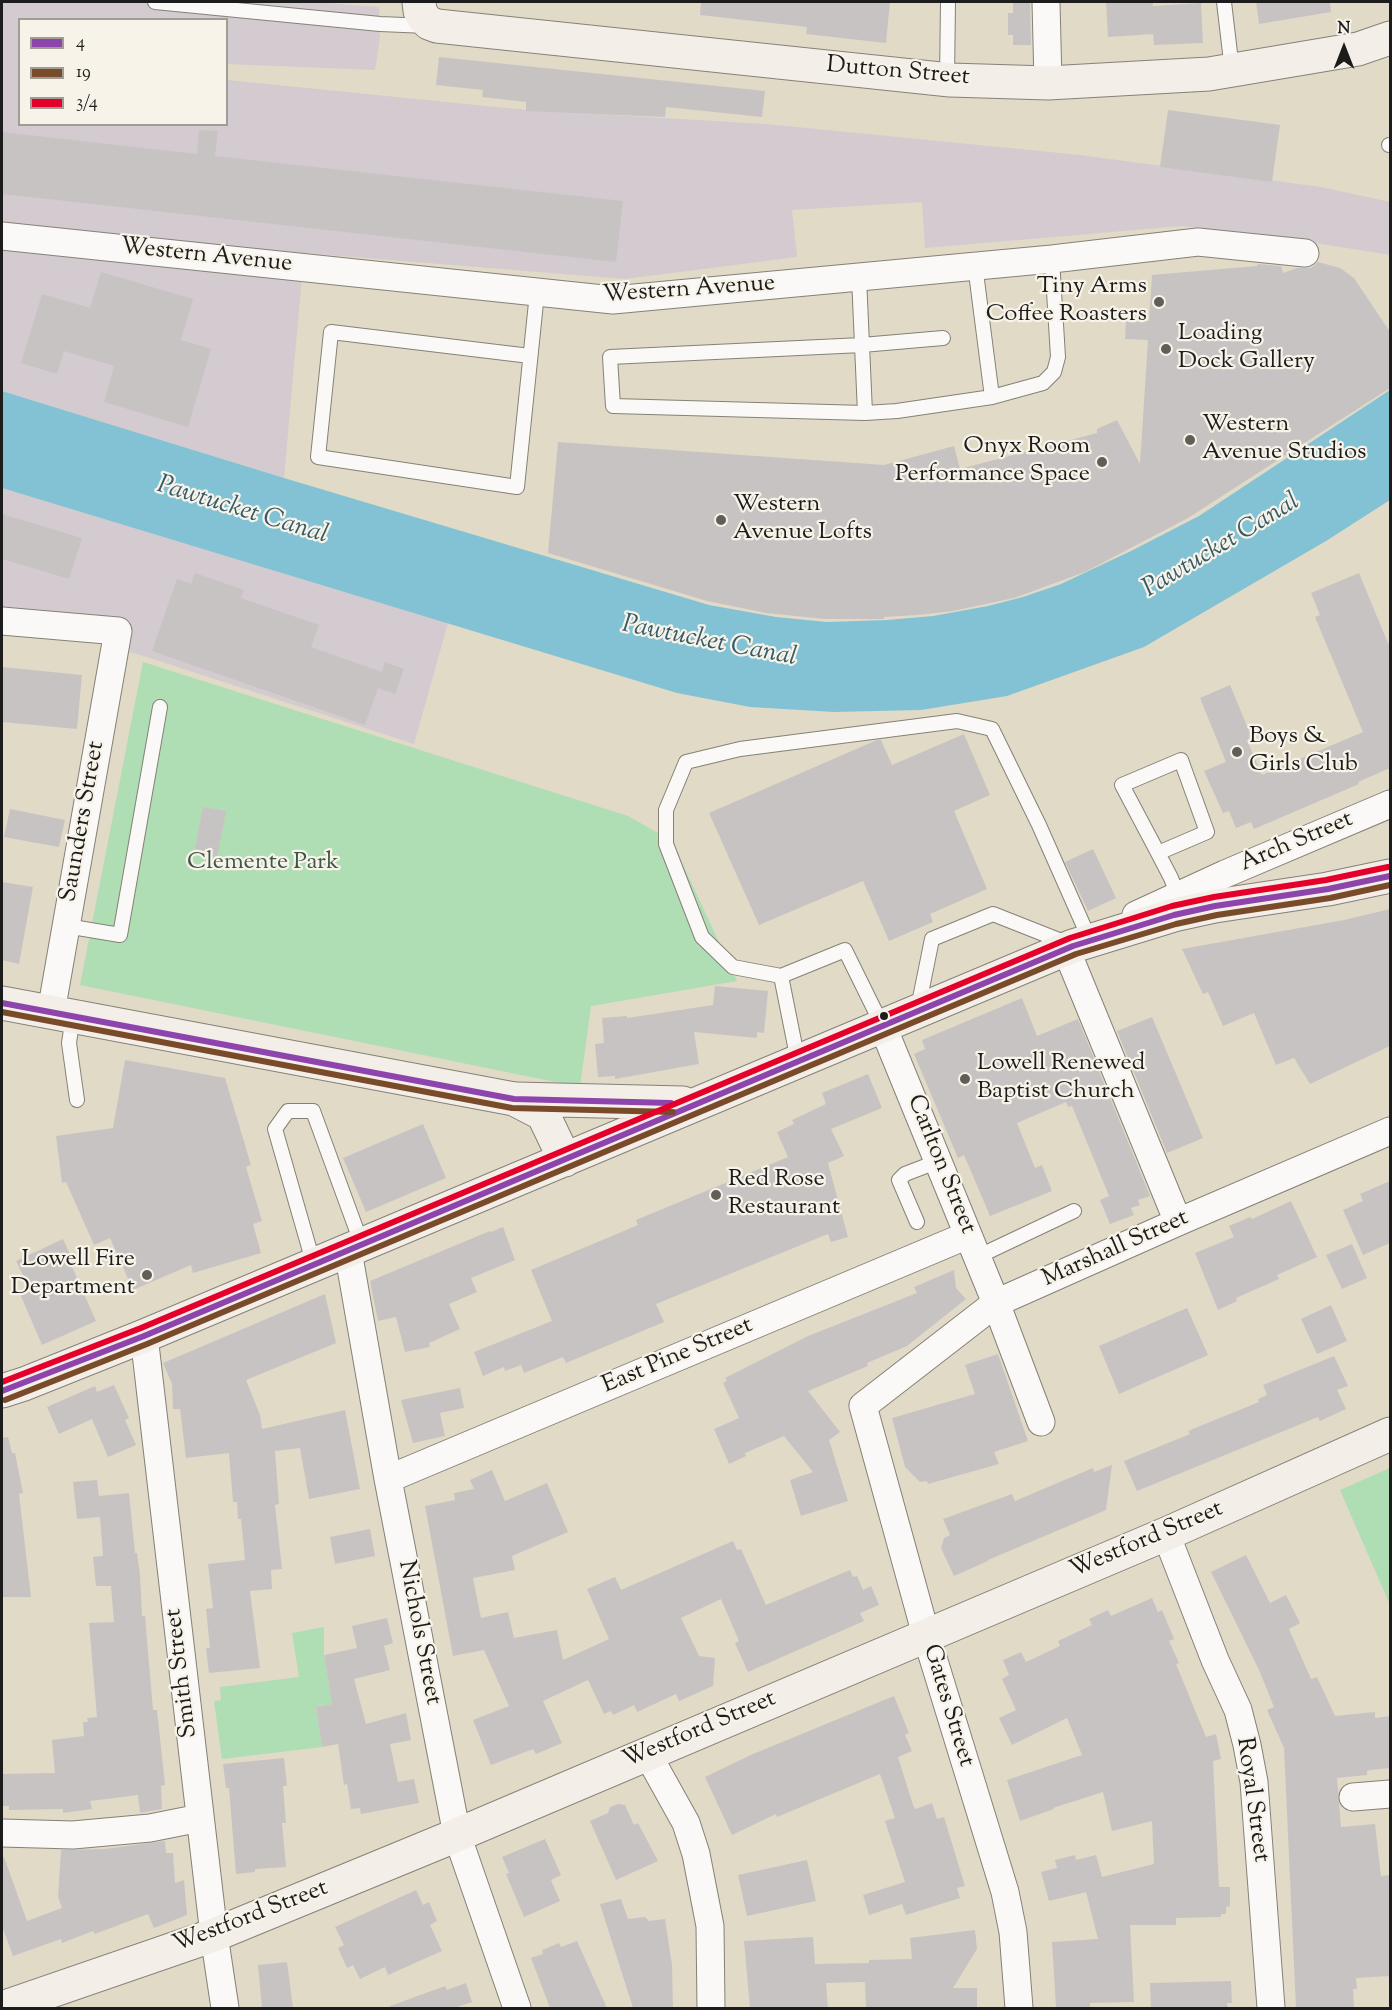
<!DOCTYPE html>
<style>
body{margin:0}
#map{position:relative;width:1392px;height:2010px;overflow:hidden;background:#e1dac7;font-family:"Sorts Mill Goudy",serif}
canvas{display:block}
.frame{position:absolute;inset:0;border:3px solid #1c1c1c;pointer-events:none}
.legend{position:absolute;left:18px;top:18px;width:210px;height:108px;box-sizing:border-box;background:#f7f3e8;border:2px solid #9f9d96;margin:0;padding:8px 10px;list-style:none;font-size:18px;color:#1c1c1c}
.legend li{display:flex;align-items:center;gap:12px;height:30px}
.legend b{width:30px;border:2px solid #9f9d96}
.north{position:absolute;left:1314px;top:18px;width:60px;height:60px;-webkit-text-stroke:4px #f7f3e8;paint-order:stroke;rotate:0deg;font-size:16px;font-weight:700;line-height:24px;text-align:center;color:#1c1c1c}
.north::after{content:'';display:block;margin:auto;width:21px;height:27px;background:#1c1c1c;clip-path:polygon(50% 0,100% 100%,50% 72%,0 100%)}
</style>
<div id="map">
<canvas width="1392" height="2010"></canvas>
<div class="frame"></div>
<ul class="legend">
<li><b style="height:8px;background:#8e44ad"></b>4</li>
<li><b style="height:8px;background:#7a4b2a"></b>19</li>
<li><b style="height:8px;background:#e4002b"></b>3/4</li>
</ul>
<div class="north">N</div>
</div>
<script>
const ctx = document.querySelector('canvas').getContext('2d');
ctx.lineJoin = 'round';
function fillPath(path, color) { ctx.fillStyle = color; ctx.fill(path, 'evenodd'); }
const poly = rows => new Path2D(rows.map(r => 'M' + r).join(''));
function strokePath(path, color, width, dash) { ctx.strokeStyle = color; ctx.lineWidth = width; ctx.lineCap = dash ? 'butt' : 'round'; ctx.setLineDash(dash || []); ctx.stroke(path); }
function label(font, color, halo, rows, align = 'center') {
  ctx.font = font + ' "Sorts Mill Goudy",serif'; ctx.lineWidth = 4.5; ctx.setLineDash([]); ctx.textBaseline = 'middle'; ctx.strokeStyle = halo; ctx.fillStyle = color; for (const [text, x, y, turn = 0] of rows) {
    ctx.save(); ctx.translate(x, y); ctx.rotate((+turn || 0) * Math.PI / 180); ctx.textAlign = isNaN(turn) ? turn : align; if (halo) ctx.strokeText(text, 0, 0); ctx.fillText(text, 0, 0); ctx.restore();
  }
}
fillPath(poly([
 [2,2,314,2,379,7,380,37,375,70,227,64,226,20,20,20,20,124,226,124,227,80,526,110,766,124,1080,155,1321,187,1390,202,1390,255,1284,238,1182,226,925,248,922,202,792,210,797,257,625,279,304,253,284,478,2,391],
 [2,488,448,623,414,744,147,657,2,616]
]), '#d3cbd0');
fillPath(poly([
 [143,662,628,816,672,841,737,981,591,1006,580,1087,80,985],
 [1390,1468,1390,1605,1340,1490],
 [324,1627,324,1655,332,1704,316,1707,322,1747,222,1759,214,1701,221,1700,220,1687,299,1677,292,1633]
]), '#afddb4');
fillPath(poly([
 [1390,390,1390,500,1326,541,1144,647,1007,696,921,710,834,712,750,707,677,693,2,488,2,391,284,478,709,605,776,617,827,622,887,620,933,616,988,606,1023,597,1061,584,1131,551,1199,516]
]), '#83c2d4');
fillPath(poly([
 [701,2,890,2,886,43,806,34,807,27,700,15],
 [1013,2,1030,2,1031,45,1013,45,1013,35,1008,35,1008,13,1013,13],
 [1106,2,1153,2,1153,6,1201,3,1203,43,1154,45,1153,34,1108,37],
 [1256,2,1330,2,1331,12,1259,24],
 [439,57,765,91,762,117,666,107,665,117,526,111,526,102,482,97,483,90,436,85],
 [1168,110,1280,125,1272,182,1160,167],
 [199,130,218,131,215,156,623,201,616,262,2,194,2,132,197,154],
 [1318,262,1340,268,1354,278,1390,332,1390,388,1188,518,1085,572,1014,598,953,611,918,615,884,617,884,619,825,619,766,613,707,601,548,553,558,442,884,465,954,446,960,469,1097,433,1097,429,1117,420,1140,464,1148,340,1125,339,1126,320,1149,321,1152,275,1257,266,1258,264,1281,266,1283,273,1297,268,1311,268],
 [101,272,193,299,181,340,211,349,188,427,104,402,114,366,64,351,57,374,21,363,42,294,90,308],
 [2,514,82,538,69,579,2,559],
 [195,573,244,590,241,598,319,625,311,647,382,672,385,662,404,669,395,694,378,688,365,725,152,651,177,579,191,584],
 [1359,573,1390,648,1390,768,1358,782,1359,784,1254,829,1251,822,1236,828,1229,811,1223,813,1204,771,1226,762,1200,698,1230,685,1252,738,1247,740,1262,775,1363,732,1315,617,1320,615,1311,593],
 [2,667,82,675,77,729,2,722],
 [964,734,990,795,954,811,987,889,930,914,933,922,889,941,863,881,759,925,709,813,877,740,881,740,892,765],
 [203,807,226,811,217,858,194,854],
 [10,809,65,820,59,847,4,837],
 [1093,849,1116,898,1088,911,1065,862],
 [2,882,33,887,19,964,2,960],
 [1390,909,1390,1046,1310,1084,1294,1058,1276,1065,1254,1013,1223,1026,1208,992,1203,994,1182,949,1344,920],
 [715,986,768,991,764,1033,757,1032,757,1038,694,1032,699,1064,615,1079,615,1076,598,1077,595,1044,604,1043,602,1018,627,1016,627,1018,713,1005],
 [1022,998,1037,1036,1078,1019,1150,1196,1138,1200,1140,1205,1131,1208,1134,1215,1110,1224,1100,1200,1109,1196,1072,1106,1068,1107,1066,1102,1017,1123,1035,1168,1042,1165,1052,1191,990,1216,964,1155,958,1158,914,1054,925,1049,922,1040],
 [1152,1017,1203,1138,1167,1153,1117,1031],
 [125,1060,225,1078,251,1165,246,1167,262,1221,253,1224,261,1253,193,1273,191,1265,133,1290,110,1238,94,1245,66,1182,62,1183,56,1136,113,1128],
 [868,1074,882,1108,831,1129,844,1156,828,1163,848,1237,831,1242,828,1234,656,1304,664,1322,566,1363,563,1357,524,1373,521,1365,505,1371,504,1367,483,1376,474,1352,552,1321,531,1270,638,1225,636,1220,788,1157,777,1132,794,1124,792,1120,826,1104,822,1093],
 [423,1124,446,1178,366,1212,343,1158],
 [1390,1181,1390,1243,1363,1255,1343,1210,1363,1201,1360,1194],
 [1291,1201,1317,1257,1277,1275,1279,1279,1236,1298,1237,1301,1218,1310,1195,1253,1234,1237,1229,1226,1250,1217,1252,1219],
 [503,1227,515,1260,471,1278,477,1292,449,1304,460,1329,429,1343,430,1347,405,1352,396,1317,378,1321,370,1281,490,1231,491,1232],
 [63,1239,75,1265,72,1267,96,1321,42,1345,20,1294,30,1290,16,1261],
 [1352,1244,1367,1278,1342,1289,1326,1255],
 [954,1270,956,1288,966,1299,907,1346,867,1363,868,1366,808,1391,840,1432,829,1440,848,1501,801,1516,790,1480,813,1472,784,1436,745,1453,746,1456,729,1464,714,1429,739,1418,723,1383,727,1381,725,1378,808,1336,917,1293,914,1287],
 [325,1294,336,1343,246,1380,260,1415,262,1429,345,1410,360,1489,309,1499,300,1448,275,1451,279,1504,275,1505,282,1569,271,1570,272,1589,250,1591,260,1668,209,1673,206,1648,210,1648,206,1609,213,1608,208,1564,245,1560,241,1519,238,1519,237,1502,233,1502,229,1453,186,1458,180,1409,173,1409,172,1384,163,1363],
 [1331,1305,1347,1341,1317,1354,1301,1319],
 [1187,1308,1208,1355,1119,1394,1099,1346],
 [998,1354,1028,1441,994,1452,999,1464,928,1484,927,1481,920,1482,905,1467,892,1418,975,1394,965,1365],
 [1334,1356,1348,1386,1337,1390,1346,1409,1320,1421,1318,1417,1137,1491,1124,1461,1190,1434,1188,1431,1259,1402,1258,1399,1267,1395,1263,1385],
 [114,1385,129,1418,125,1420,136,1445,108,1457,92,1419,59,1434,47,1407,95,1386,97,1392],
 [460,1388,464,1408,440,1413,445,1436,413,1443,401,1400],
 [8,1437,12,1453,15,1453,23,1493,19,1494,31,1597,2,1597,2,1438],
 [1112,1465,1106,1510,988,1560,988,1561,954,1576,941,1548,944,1538,950,1535,943,1519,1012,1494,1015,1501,1093,1468,1094,1472],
 [492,1470,505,1501,547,1483,568,1532,512,1556,515,1570,473,1578,481,1618,508,1612,514,1638,557,1630,563,1660,609,1639,587,1589,615,1577,621,1590,733,1541,737,1550,741,1549,766,1605,850,1570,853,1577,857,1576,863,1590,871,1586,879,1605,860,1613,864,1621,748,1672,735,1643,739,1641,721,1599,681,1618,699,1656,715,1658,713,1686,679,1701,676,1694,637,1712,634,1705,613,1715,611,1711,604,1714,588,1680,543,1701,562,1743,536,1754,533,1749,491,1765,473,1720,509,1706,484,1650,453,1656,425,1506,455,1500,454,1493,474,1489,470,1480],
 [97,1480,99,1496,129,1493,135,1553,137,1553,140,1575,142,1616,145,1616,153,1710,157,1710,165,1785,161,1786,162,1809,140,1813,138,1795,90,1801,92,1809,63,1813,63,1809,9,1810,9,1806,2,1806,2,1774,55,1773,52,1740,84,1736,83,1722,88,1722,87,1718,97,1717,89,1623,114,1622,111,1586,96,1586,93,1557,103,1556,100,1517,77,1519,73,1482],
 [370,1529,375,1556,335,1564,330,1537],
 [1246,1555,1270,1603,1286,1595,1300,1623,1289,1629,1311,1679,1317,1677,1335,1716,1375,1712,1375,1718,1390,1716,1390,1768,1370,1770,1367,1771,1367,1775,1337,1778,1341,1827,1375,1824,1381,1876,1390,1875,1390,1976,1356,1978,1357,1989,1353,1989,1354,2008,1296,2008,1284,1748,1267,1710,1274,1707,1259,1670,1211,1572],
 [1152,1598,1158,1612,1162,1610,1174,1639,1169,1641,1179,1663,1176,1664,1206,1737,1216,1734,1221,1759,1213,1761,1219,1887,1230,1887,1230,1906,1226,1907,1226,1914,1221,1914,1221,1917,1176,1918,1176,1925,1130,1925,1134,2002,1090,2003,1090,2008,1056,2008,1052,1942,1098,1939,1086,1892,1049,1901,1041,1872,1057,1868,1055,1860,1075,1855,1076,1860,1096,1855,1102,1877,1154,1864,1152,1821,1112,1831,1103,1792,1053,1808,1054,1809,1020,1821,1007,1780,1082,1755,1067,1718,1012,1745,999,1718,1016,1710,1002,1679,1009,1675,1003,1660,1021,1652,1026,1662,1060,1646,1058,1641,1092,1625,1089,1619,1108,1610,1111,1616],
 [387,1618,393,1643,384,1646,390,1670,354,1679,366,1724,406,1713,411,1740,390,1744,398,1782,414,1779,419,1803,361,1814,360,1808,351,1809,347,1784,344,1785,338,1744,322,1747,316,1707,332,1704,324,1655,357,1648,352,1626],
 [894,1696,909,1733,905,1735,912,1751,898,1757,913,1805,915,1809,932,1803,937,1819,944,1817,965,1886,957,1888,960,1898,906,1915,902,1904,869,1915,863,1895,905,1882,885,1821,895,1818,880,1774,777,1817,776,1814,732,1835,705,1777,753,1754],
 [284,1758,287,1786,283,1786,286,1823,282,1823,286,1867,255,1869,255,1872,236,1874,229,1788,226,1788,223,1764],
 [618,1804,625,1805,634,1825,638,1823,658,1861,616,1880,590,1821,608,1813,610,1807],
 [545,1839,561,1875,551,1880,560,1901,524,1917,506,1874,509,1873,502,1857],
 [165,1841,166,1853,173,1853,175,1883,184,1880,187,1915,154,1928,148,1914,95,1934,93,1931,62,1943,61,1939,13,1956,2,1926,2,1857,4,1857,27,1921,62,1908,58,1897,61,1850,105,1849],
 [807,1860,816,1901,747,1916,738,1875],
 [416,1890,423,1905,429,1902,437,1921,430,1925,442,1951,388,1975,385,1967,360,1979,353,1965,347,1968,338,1948,344,1945,335,1927],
 [621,1899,628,1919,645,1917,649,1921,665,1919,672,1965,673,2008,633,2008,600,1904],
 [975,1930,977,1949,953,1988,977,1988,977,2008,866,2008,865,1982,826,1983,828,2008,750,2008,744,1941,813,1937,815,1964,869,1963,869,1960,912,1959,910,1938],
 [577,1941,607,2008,550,2008,531,1958,543,1954,542,1950,559,1943,561,1947],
 [287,1962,293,2008,262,2008,258,1965],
 [1231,1981,1232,2003,1227,2003,1228,2008,1151,2008,1150,1983],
 [466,1983,472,2002,454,2008,390,2008,390,2006,445,1986,447,1990]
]), '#c8c3c3');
const lane = poly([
 [155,2,380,24,427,26],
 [1224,2,1232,70],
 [947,79,948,2],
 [1389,145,1390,145],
 [975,265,992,397],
 [859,277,865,413,613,406,610,357,862,345,943,338],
 [530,356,331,332,318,457,517,487,537,293],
 [865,413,897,411,992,397,1043,383,1054,372,1058,357,1052,259],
 [1158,853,1207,832,1181,760,1122,785,1158,853,1171,878,1178,896],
 [66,926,120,935,160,707],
 [781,976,733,967,702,937,666,844,666,810,686,762,740,749,957,721,992,729,1039,825,1089,938],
 [918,1008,932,939,993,914,1069,944],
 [73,1016,69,1043,77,1100],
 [798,1061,781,976,845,950,883,1027],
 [917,1222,899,1180,905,1174,939,1161],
 [977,1257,1074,1211],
 [314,1265,275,1129,288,1111,313,1111,362,1245]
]);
const street = poly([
 [1046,2,1048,83],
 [2,236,613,300,1052,259,1198,242,1305,253],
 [2,621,118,631,51,1012],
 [1136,915,1225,874,1390,804],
 [1066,949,1178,1222],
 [883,1027,996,1303,1041,1422],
 [348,1251,388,1479,457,1835,517,2008],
 [144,1336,214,1935,225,2008],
 [388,1479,968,1235],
 [1166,1534,1215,1660,1238,1710,1247,1745,1254,1782,1271,2008],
 [647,1753,686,1823,696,1854,710,1926,711,2008],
 [1353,1797,1390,1794],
 [2,1833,73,1835,150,1828,200,1818],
 [1019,2008,1013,1932,1005,1892,926,1635,863,1406,996,1303,1178,1222,1390,1131]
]);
const secondary = poly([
 [419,2,420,11,424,18,429,23,437,26,950,80,1048,83,1209,74,1358,49,1390,38],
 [2,1003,514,1099,543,1114,565,1160],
 [516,1099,683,1103],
 [2,1391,24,1384,144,1336,1073,946,1174,915,1215,906,1328,889,1390,876],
 [2,2008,214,1935,457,1835,1166,1534,1390,1434]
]);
strokePath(lane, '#858177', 16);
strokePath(street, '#858177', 29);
strokePath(secondary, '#858177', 35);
strokePath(lane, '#faf9f7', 14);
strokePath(street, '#faf9f7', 27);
strokePath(secondary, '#f3efe8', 33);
strokePath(poly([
 [2,1003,514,1099,671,1103],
 [2,1391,144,1336,1073,946,1174,915,1215,906,1328,889,1390,876]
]), '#8e44ad', 6);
strokePath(poly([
 [2,1012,512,1108,673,1112],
 [5,1400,147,1344,1076,954,1176,924,1217,915,1330,898,1390,885]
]), '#7a4b2a', 6);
strokePath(poly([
 [2,1382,141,1328,1070,938,1172,906,1214,897,1326,880,1388,867]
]), '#e4002b', 6);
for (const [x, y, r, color] of [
 [1159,302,6,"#615e58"],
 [1166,349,6,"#615e58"],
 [1190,440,6,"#615e58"],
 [1102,462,6,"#615e58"],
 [721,520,6,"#615e58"],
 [1237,752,6,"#615e58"],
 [884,1016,5,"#1c1c1c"],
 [965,1079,6,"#615e58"],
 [716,1195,6,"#615e58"],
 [147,1275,6,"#615e58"]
]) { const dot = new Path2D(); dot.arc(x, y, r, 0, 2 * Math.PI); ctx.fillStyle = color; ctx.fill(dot); strokePath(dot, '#f7f3e8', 2); }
label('24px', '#1c1c1c', '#f7f3e8', [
 ["Dutton Street",898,73,5],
 ["Western Avenue",206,257,6],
 ["Western Avenue",689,291,-4],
 ["Saunders Street",84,822,-80],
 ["Arch Street",1297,843,-23],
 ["Carlton Street",940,1165,68],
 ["Marshall Street",1116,1250,-24],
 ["East Pine Street",678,1357,-23],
 ["Westford Street",1147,1541,-23],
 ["Nichols Street",418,1633,79],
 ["Smith Street",183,1673,-97],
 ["Gates Street",947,1706,73],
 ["Westford Street",700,1731,-23],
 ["Royal Street",1251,1800,82],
 ["Westford Street",251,1918,-21]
]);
label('24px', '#1c1c1c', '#f7f3e8', [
 ["Tiny Arms",1147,288,"right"],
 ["Coffee Roasters",1147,316,"right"],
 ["Loading",1178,335],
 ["Dock Gallery",1178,363],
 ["Western",1202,426],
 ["Avenue Studios",1202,454],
 ["Onyx Room",1090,448,"right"],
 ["Performance Space",1090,476,"right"],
 ["Western",733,506],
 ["Avenue Lofts",733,534],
 ["Boys &",1249,738],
 ["Girls Club",1249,766],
 ["Lowell Renewed",977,1065],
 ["Baptist Church",977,1093],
 ["Red Rose",728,1181],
 ["Restaurant",728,1209],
 ["Lowell Fire",135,1261,"right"],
 ["Department",135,1289,"right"]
], 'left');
label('24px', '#3c5745', '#f7f3e8', [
 ["Clemente Park",263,864]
]);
label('italic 26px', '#355a68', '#f7f3e8', [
 ["Pawtucket Canal",242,512,17],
 ["Pawtucket Canal",1222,547,-31],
 ["Pawtucket Canal",709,643,11]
]);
</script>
